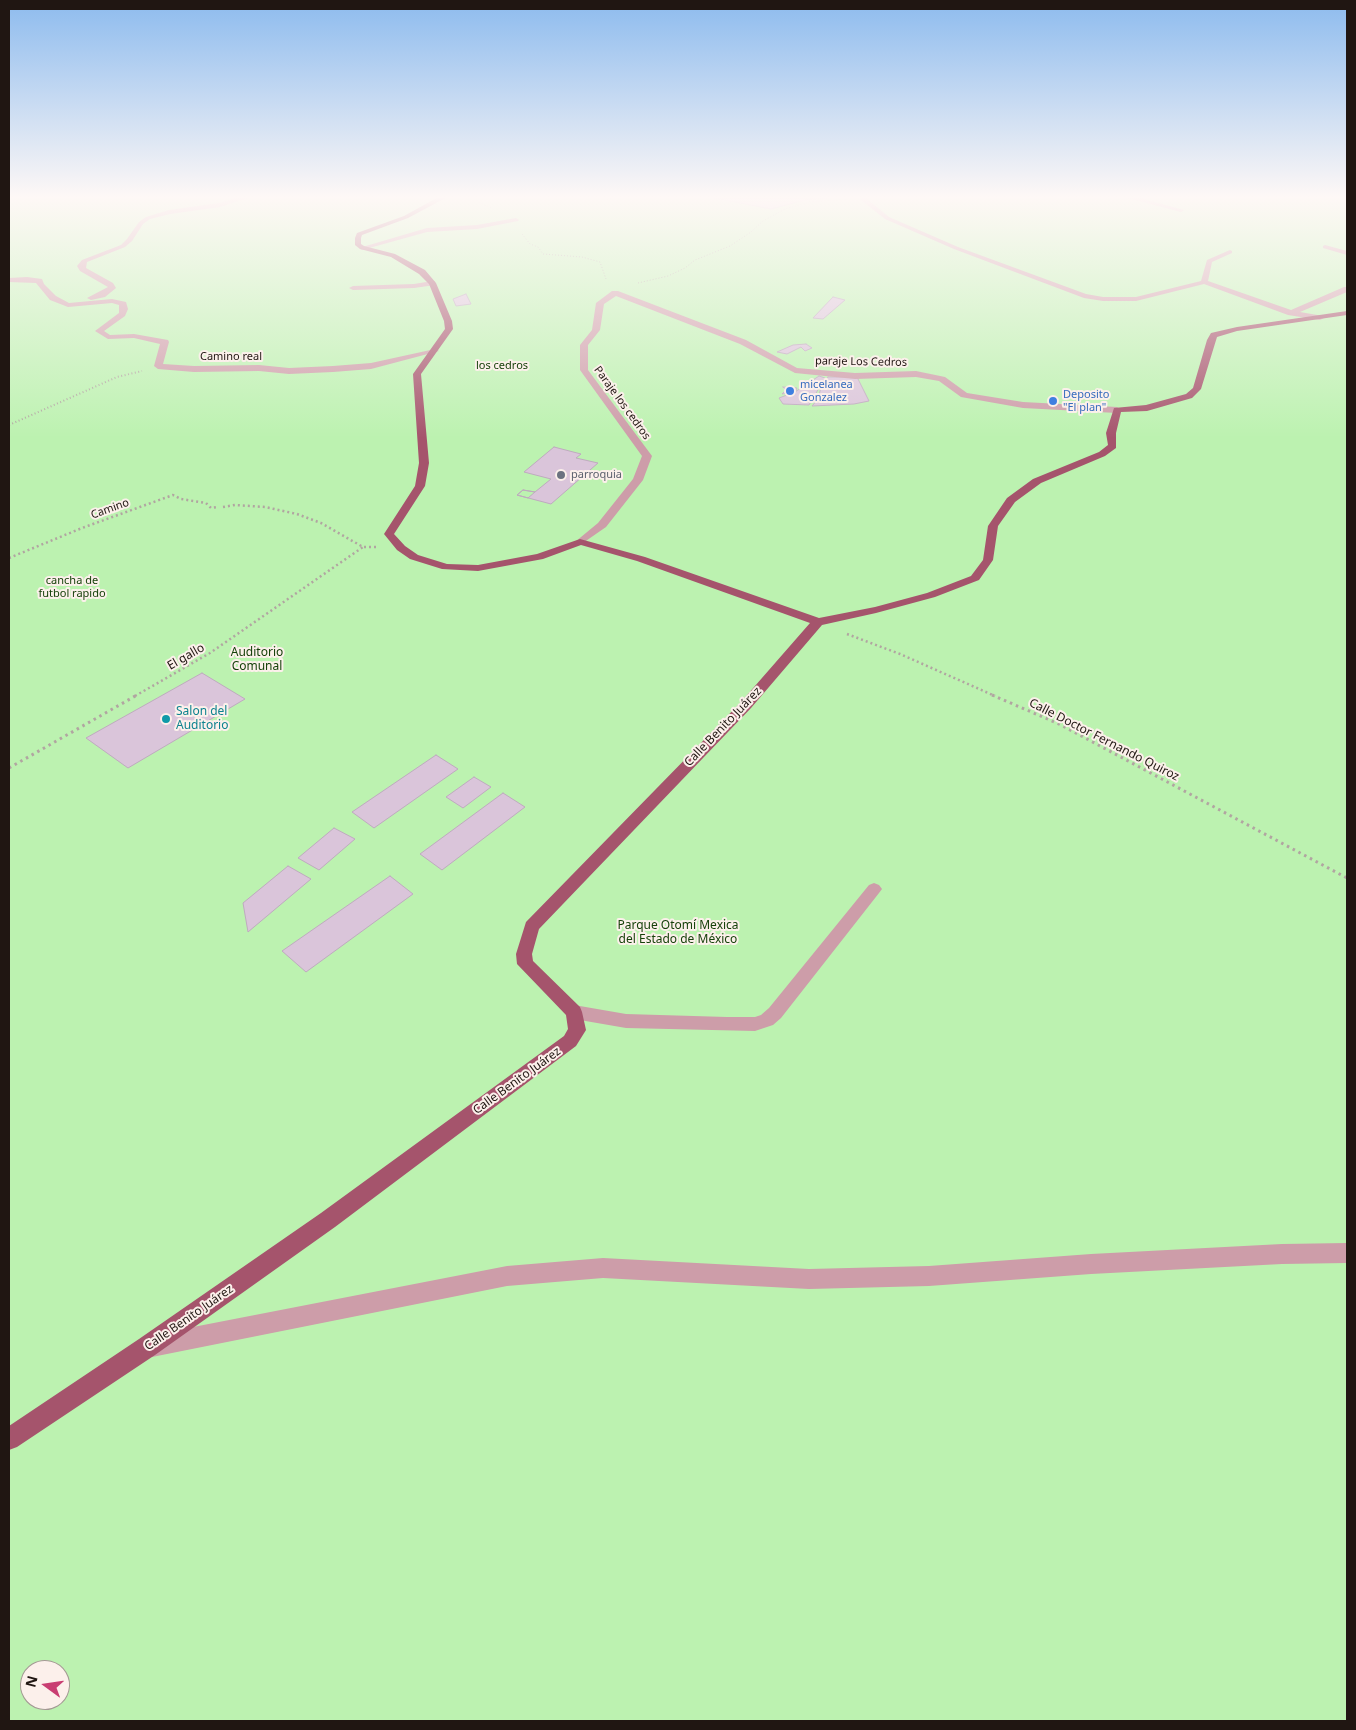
<!DOCTYPE html>
<meta charset="utf-8">
<style>
body{margin:0}
#map{position:relative;width:1356px;height:1730px;overflow:hidden;background:#fcf0eb;font-family:"Noto Sans",sans-serif}
canvas{display:block}
.frame{position:absolute;inset:0;border:10px solid #201612;pointer-events:none}
.north{position:absolute;left:20px;top:1660px;width:50px;height:50px;box-sizing:border-box;background:#fcf0eb;border:1px solid #a49994;border-radius:50%;rotate:284deg;font-size:14px;font-weight:700;line-height:20px;text-align:center;color:#201612}
.north::after{content:'';display:block;margin:auto;width:18px;height:22px;background:#c93e72;clip-path:polygon(50% 0,100% 100%,50% 72%,0 100%)}
</style>
<div id="map">
<canvas width="1356" height="1730"></canvas>
<div class="frame"></div>
<div class="north">N</div>
</div>
<script>
const ctx = document.querySelector('canvas').getContext('2d');
ctx.lineJoin = 'round';
function fillPath(path, color) { ctx.fillStyle = color; ctx.fill(path, 'evenodd'); }
const poly = rows => new Path2D(rows.map(r => 'M' + r).join(''));
function strokePath(path, color, width, dash) { ctx.strokeStyle = color; ctx.lineWidth = width; ctx.lineCap = dash ? 'butt' : 'round'; ctx.setLineDash(dash || []); ctx.stroke(path); }
function label(font, color, halo, rows, align = 'center') {
  ctx.font = font + ' "Noto Sans",sans-serif'; ctx.lineWidth = 4; ctx.setLineDash([]); ctx.textBaseline = 'middle'; ctx.strokeStyle = halo; ctx.fillStyle = color; for (const [text, x, y, turn = 0] of rows) {
    ctx.save(); ctx.translate(x, y); ctx.rotate((+turn || 0) * Math.PI / 180); ctx.textAlign = isNaN(turn) ? turn : align; if (halo) ctx.strokeText(text, 0, 0); ctx.fillText(text, 0, 0); ctx.restore();
  }
}
fillPath(poly([
 [9,195,1347,195,1347,1721,9,1721],
 [30,1670,60,1670,60,1700,30,1700]
]), '#bcf2b0');
const building = poly([
 [706,195,855,195,805,200,771,209,704,196,706,195],
 [466,294,471,304,456,306,453,299,466,294],
 [833,297,845,300,823,319,813,318,833,297],
 [806,344,812,348,805,351,801,347,787,354,777,352,793,345,806,344],
 [819,376,825,378,809,405,783,404,779,398,795,392,819,376],
 [828,377,857,377,869,401,854,404,812,406,818,399,821,387,828,377],
 [783,387,797,388,795,392,782,394,786,390,783,387],
 [554,447,581,454,576,458,598,463,551,504,517,495,523,490,535,492,551,479,524,472,554,447],
 [523,490,535,492,528,498,517,495,523,490],
 [202,673,245,699,128,768,86,738,202,673],
 [436,755,458,769,374,828,352,812,436,755],
 [474,777,491,787,463,808,446,797,474,777],
 [503,793,525,807,442,870,420,854,503,793],
 [334,828,355,839,319,870,298,858,334,828],
 [288,866,311,879,248,932,243,903,288,866],
 [390,876,413,894,306,972,282,951,390,876]
]);
fillPath(building, '#dac5da');
strokePath(building, '#bfabbf', 1);
strokePath(poly([
 [485,195,480,200,480,203,492,208],
 [607,200,624,195],
 [522,234,530,244,538,247,543,254,582,257,600,262,606,279],
 [638,283,668,276,685,268,695,260,730,246,751,232,763,221,785,209,810,202,848,199]
]), '#b1a5a1', 1, [1, 2]);
strokePath(poly([
 [9,425,117,377,142,371]
]), '#b1a5a1', 2, [1, 2.5]);
strokePath(poly([
 [223,507,235,505,265,507,297,514,321,523,363,547,378,547],
 [9,558,82,528,173,495,181,499,206,503,211,508,218,507],
 [847,634,900,654,995,696],
 [135,696,210,653,363,547]
]), '#b1a5a1', 2.5, [2, 3]);
strokePath(poly([
 [992,695,1059,724,1347,878],
 [9,768,137,695]
]), '#b1a5a1', 3, [2.5, 4]);
fillPath(poly([
 [9,195,13,195,9,198,9,195],
 [246,195,257,195,220,207,170,214,150,219,143,224,132,241,125,247,87,262,86,268,113,283,116,288,105,297,91,300,87,298,108,287,80,271,77,266,82,260,121,245,127,239,139,222,146,217,169,210,219,203,246,195],
 [864,195,871,195,867,199,889,217,958,247,1086,294,1103,297,1136,297,1201,281,1207,260,1230,250,1232,251,1232,253,1212,262,1208,281,1291,310,1344,287,1347,287,1347,292,1300,312,1323,316,1324,318,1320,320,1288,315,1204,284,1136,301,1103,301,1084,298,954,249,885,219,861,200,864,195],
 [1116,195,1129,195,1184,210,1181,212,1116,195],
 [516,218,519,220,518,221,477,229,427,232,362,250,359,248,427,228,477,225,516,218],
 [1325,245,1347,251,1347,255,1323,248,1323,246,1325,245],
 [27,277,42,279,44,284,56,296,69,303,112,299,126,302,128,309,125,316,104,331,110,335,134,334,168,340,169,342,163,364,194,366,259,365,289,368,333,366,371,363,435,349,439,351,371,369,333,372,289,374,259,371,194,372,158,369,154,366,160,344,134,338,108,339,95,331,119,313,119,305,112,303,68,307,50,300,36,283,9,282,9,278,27,277],
 [432,281,435,281,435,285,414,288,353,290,349,288,353,286,414,284,432,281],
 [612,291,618,291,746,340,797,368,855,373,916,371,945,377,967,393,1023,402,1117,407,1121,410,1117,413,1023,408,961,397,939,381,916,377,855,379,795,373,740,344,616,296,604,304,600,330,588,345,588,370,652,456,643,480,606,527,580,545,575,542,598,523,633,479,642,456,580,370,580,345,592,330,596,303,612,291],
 [874,883,879,885,882,889,879,893,781,1018,773,1025,755,1031,626,1028,574,1019,568,1017,566,1012,568,1007,574,1005,626,1014,727,1017,755,1017,761,1015,769,1008,869,885,874,883],
 [1347,1243,1347,1263,1282,1264,1091,1274,929,1286,809,1289,603,1278,507,1286,152,1357,144,1354,141,1346,144,1338,152,1335,507,1266,603,1258,809,1269,929,1266,1091,1254,1282,1244,1347,1243]
]), '#cd9da9');
fillPath(poly([
 [442,195,451,195,408,218,362,235,361,238,361,244,364,246,395,254,425,270,436,283,452,321,453,329,421,374,429,463,425,486,394,534,405,546,418,555,447,564,478,565,537,554,580,539,645,557,819,618,875,607,927,593,971,576,983,560,988,526,1007,498,1033,479,1099,452,1108,445,1106,433,1114,408,1146,405,1186,394,1193,388,1207,340,1211,333,1237,327,1347,311,1347,315,1237,331,1217,337,1201,389,1192,398,1147,411,1121,412,1116,433,1116,448,1105,456,1041,483,1015,502,998,526,993,560,979,580,935,597,876,613,822,625,751,708,539,929,532,954,533,961,580,1007,582,1012,586,1030,576,1046,335,1227,155,1355,17,1447,9,1450,9,1426,139,1339,321,1213,564,1036,568,1029,566,1015,517,964,516,954,526,922,741,702,810,623,637,561,581,545,543,559,478,571,442,569,410,559,397,550,384,534,415,486,419,463,413,374,445,329,444,321,429,284,419,274,391,257,360,249,355,245,355,238,357,233,404,216,442,195]
]), '#a5546c');
const sky = ctx.createLinearGradient(0, 0, 0, 438);
sky.addColorStop(0, '#8dbbee');
sky.addColorStop(0.45, '#fef8f6');
sky.addColorStop(1, '#fef8f600');
ctx.fillStyle = sky;
ctx.fillRect(0, 0, 1356, 438);
for (const [x, y, r, color] of [
 [790,391,5,"#3f7fe0"],
 [1053,401,5,"#3f7fe0"],
 [561,475,5,"#6b7280"],
 [166,719,5,"#0f9aa8"]
]) { const dot = new Path2D(); dot.arc(x, y, r, 0, 2 * Math.PI); ctx.fillStyle = color; ctx.fill(dot); strokePath(dot, '#fcf0eb', 2); }
label('11px', '#201612', '#fcf0eb', [
 ["Camino real",231,357],
 ["paraje Los Cedros",861,362,1],
 ["Paraje los cedros",622,403,54],
 ["Camino",110,509,-20]
]);
label('11px', '#16410a', '#fcf0eb', [
 ["los cedros",502,366],
 ["cancha de",72,581],
 ["futbol rapido",72,594]
]);
label('11px', '#366cbe', '#fcf0eb', [
 ["micelanea",800,385],
 ["Gonzalez",800,398],
 ["Deposito",1063,395],
 ["\"El plan\"",1063,408]
], 'left');
label('11px', '#5b616d', '#fcf0eb', [
 ["parroquia",571,475]
], 'left');
label('12px', '#16410a', '#fcf0eb', [
 ["Auditorio",257,653],
 ["Comunal",257,667],
 ["Parque Otomí Mexica",678,926],
 ["del Estado de México",678,940]
]);
label('12px', '#201612', '#fcf0eb', [
 ["El gallo",186,657,-30],
 ["Calle Benito Juárez",723,727,-46],
 ["Calle Doctor Fernando Quiroz",1104,740,27],
 ["Calle Benito Juárez",517,1081,-36],
 ["Calle Benito Juárez",189,1318,-35]
]);
label('12px', '#0d838f', '#fcf0eb', [
 ["Salon del",176,712],
 ["Auditorio",176,726]
], 'left');
</script>
